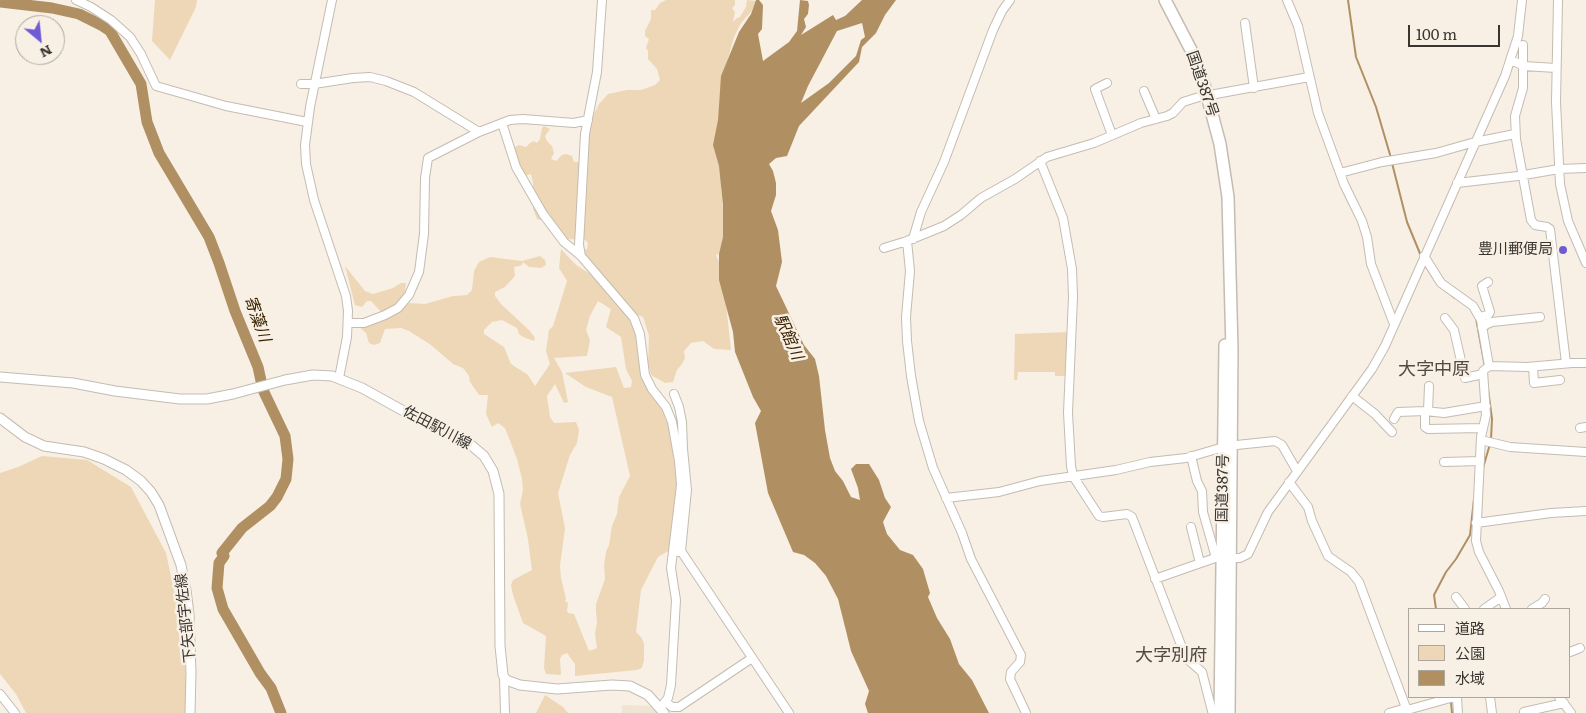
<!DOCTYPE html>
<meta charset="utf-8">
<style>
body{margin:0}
#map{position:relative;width:1586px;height:713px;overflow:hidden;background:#f8f0e5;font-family:Literata,"Noto Sans JP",serif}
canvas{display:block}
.legend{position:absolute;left:1408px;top:608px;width:162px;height:90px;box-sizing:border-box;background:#f8f0e5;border:1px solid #aca69d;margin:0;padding:6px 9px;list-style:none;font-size:15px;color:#393632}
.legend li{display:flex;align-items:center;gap:10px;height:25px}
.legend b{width:25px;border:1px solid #aca69d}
.north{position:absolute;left:15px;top:15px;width:50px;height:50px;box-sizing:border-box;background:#f8f0e5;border:1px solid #aca69d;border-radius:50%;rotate:152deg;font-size:14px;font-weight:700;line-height:20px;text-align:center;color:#393632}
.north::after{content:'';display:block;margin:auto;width:18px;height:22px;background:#6e5ad4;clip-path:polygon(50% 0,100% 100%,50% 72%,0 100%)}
.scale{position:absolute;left:1408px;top:25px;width:92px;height:22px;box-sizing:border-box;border:2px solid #393632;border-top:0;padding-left:6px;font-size:15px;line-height:18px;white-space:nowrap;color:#393632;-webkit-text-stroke:4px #f8f0e5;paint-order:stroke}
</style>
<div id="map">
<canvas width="1586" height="713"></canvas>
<ul class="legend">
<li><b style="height:6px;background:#fff"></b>道路</li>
<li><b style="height:14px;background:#eed7b6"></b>公園</li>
<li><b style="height:14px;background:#b09063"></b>水域</li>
</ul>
<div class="north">N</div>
<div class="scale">100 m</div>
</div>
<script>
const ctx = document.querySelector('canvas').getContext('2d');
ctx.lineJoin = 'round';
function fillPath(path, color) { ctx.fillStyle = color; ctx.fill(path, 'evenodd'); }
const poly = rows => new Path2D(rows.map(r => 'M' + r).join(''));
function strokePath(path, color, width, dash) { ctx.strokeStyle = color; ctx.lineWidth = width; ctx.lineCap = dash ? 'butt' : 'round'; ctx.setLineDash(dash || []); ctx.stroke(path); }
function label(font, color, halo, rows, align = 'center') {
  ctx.font = font + ' Literata,"Noto Sans JP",serif'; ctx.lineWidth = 5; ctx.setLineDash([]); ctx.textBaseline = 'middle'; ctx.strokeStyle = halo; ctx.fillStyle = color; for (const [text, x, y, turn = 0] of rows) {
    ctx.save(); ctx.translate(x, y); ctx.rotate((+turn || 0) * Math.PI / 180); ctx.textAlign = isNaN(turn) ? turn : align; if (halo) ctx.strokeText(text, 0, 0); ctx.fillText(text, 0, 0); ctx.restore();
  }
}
fillPath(poly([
 [622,705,652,706,660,713,622,713]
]), '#f0e4d4');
fillPath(poly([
 [155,0,197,0,196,7,170,60,152,41],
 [666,0,735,0,735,5,732,8,735,12,733,22,737,18,740,17,746,7,747,0,756,1,751,12,741,23,734,37,726,66,724,172,721,186,724,219,725,251,716,255,722,268,731,350,714,349,703,341,691,343,684,351,685,358,682,364,677,370,673,382,665,383,651,375,648,363,649,336,643,317,635,314,582,256,583,251,587,249,588,243,585,240,567,239,558,236,549,231,545,221,537,219,533,209,533,183,531,174,524,176,519,176,512,170,511,160,513,148,519,145,526,147,530,143,534,141,537,143,540,139,542,128,544,126,550,129,545,136,547,141,552,146,554,153,551,159,556,161,562,155,566,154,572,156,574,162,584,162,584,157,593,116,599,104,608,94,627,90,641,90,655,85,660,80,657,69,648,59,648,51,646,48,649,39,645,36,645,31,651,19,651,10,655,10,660,3],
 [561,249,576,265,592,275,630,317,636,330,640,363,662,403,672,428,679,469,670,550,658,557,641,590,636,632,641,637,644,643,644,660,642,668,637,670,575,676,575,664,567,653,562,655,560,659,561,675,546,674,544,668,546,636,523,623,513,595,511,585,513,580,532,570,528,539,520,504,523,490,522,479,517,459,505,428,498,423,492,427,486,414,488,395,479,395,470,382,469,376,463,368,453,364,431,345,409,331,401,328,385,329,380,343,374,345,369,343,366,333,357,325,382,313,371,301,367,301,362,307,355,305,345,266,365,291,373,294,393,288,401,283,406,283,403,308,409,303,425,304,453,296,467,295,472,290,474,271,479,262,490,257,522,261,540,256,545,260,546,265,541,268,529,267,523,262,522,265,514,267,515,276,505,287,495,292,495,296,501,304,530,331,535,338,534,341,523,337,519,334,517,328,502,320,492,322,484,330,484,334,504,347,511,364,528,375,535,386,550,364,546,351,549,330,553,326,567,281,559,268],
 [598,301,611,309,606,327,621,337,626,369,632,381,631,387,624,388,616,367,565,373,586,387,612,397,630,476,619,497,617,514,612,526,609,545,606,552,604,565,605,579,596,604,596,612,597,622,595,634,597,648,589,651,574,614,568,613,567,611,568,603,565,601,566,599,561,578,560,566,565,528,558,493,570,455,577,443,579,430,576,422,554,423,550,417,547,396,555,384,564,403,568,402,562,372,554,358,587,356,590,340,586,330,590,316],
 [1069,332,1068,376,1055,376,1055,372,1018,372,1017,380,1014,380,1015,334],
 [42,456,87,460,131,487,166,553,183,633,188,713,26,713,16,694,0,674,0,473,18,467],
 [545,695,563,707,568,713,536,713]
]), '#eed7b6');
fillPath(poly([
 [756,0,759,0,763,5,762,29,758,34,763,61,789,42,797,31,800,0,808,1,809,5,808,14,804,19,806,27,801,35,833,15,836,20,845,16,862,0,896,0,885,15,876,33,862,47,859,62,799,126,787,156,776,158,769,164,773,171,776,183,776,195,771,211,778,230,782,262,776,286,804,345,815,359,819,376,825,430,830,458,835,471,843,481,851,497,860,500,858,488,851,469,856,464,869,464,879,480,885,498,891,507,883,522,887,534,900,550,913,555,923,569,930,593,928,597,937,618,950,639,959,664,972,680,989,713,868,713,865,704,869,691,851,651,838,599,826,576,815,563,804,555,793,552,768,493,755,423,761,411,753,397,735,352,733,332,719,280,719,254,723,237,723,205,719,166,713,145,718,120,721,76,739,32,751,14],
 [862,23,865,37,861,40,856,56,829,83,801,103,808,86,837,31]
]), '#b09063');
strokePath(poly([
 [1348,0,1356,57,1376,107,1391,158],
 [1392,163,1407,222,1421,256],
 [1425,265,1436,282],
 [1441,287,1455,298],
 [1476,318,1485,367],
 [1487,382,1492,419,1491,439],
 [1483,468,1490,444],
 [1436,609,1434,595,1446,572,1456,559,1470,535,1474,499],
 [1451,702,1452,713]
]), '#b09063', 2);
strokePath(poly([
 [0,2,52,8,79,14,101,25,110,31,141,84,147,122,159,153,209,237,219,263,235,311,258,367,263,390,285,436,288,459,286,479,277,497,270,506,242,528,222,553,224,556,219,563,217,588,223,609,260,673,271,688,281,713]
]), '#b09063', 11);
const minor = poly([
 [76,0,91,7,111,20,130,37,141,54,156,86,226,106,307,122],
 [332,0,310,107,305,145,306,164,314,200,346,296,348,311,347,337,339,378],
 [1287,0,1298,26,1318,113,1344,184,1362,221,1367,237,1371,264,1394,324],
 [1558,0,1556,102,1560,184,1568,221,1586,263],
 [1245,23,1254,88],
 [1523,45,1523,88,1515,116,1516,139,1531,220,1535,225,1547,227,1550,229,1566,363],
 [1511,60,1524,66,1556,68],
 [1107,83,1095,89,1112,135],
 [301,84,314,84,353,78,370,77,386,81,414,92,479,132],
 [1144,91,1156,119],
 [502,123,516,167,543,214,564,242,581,256,634,318,640,334,645,375,652,389,666,407,672,422,679,461,681,485,671,568,676,600,671,685,668,698,660,708],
 [1040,161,1063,218,1072,269,1073,297,1068,413,1071,466,1073,476,1099,516,1103,517,1127,514,1132,517,1186,658,1202,672,1212,711,1220,713],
 [1340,173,1382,162,1436,153,1475,142,1515,134],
 [1457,183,1518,176,1559,169,1586,168],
 [913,239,921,212,944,162,993,30,1002,11,1010,0],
 [907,241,910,271,906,317,907,341,911,376,919,421,933,468,962,533,971,559,1021,655,1020,662,1011,672,1010,679,1026,713],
 [884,248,907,241,944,226,961,215,981,198,1015,179,1047,157,1094,143,1141,123,1167,116,1173,113,1183,102,1199,97,1309,77],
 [581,256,579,245,585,134,597,72,602,0],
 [1424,256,1441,283,1473,306,1481,320,1489,366,1483,371,1486,415,1481,437,1476,541,1479,552,1499,591,1506,609],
 [1480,317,1488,315,1490,312,1482,286,1488,282],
 [1445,318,1454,330,1465,378,1483,374],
 [348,323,364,323,385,315,398,308,409,295,419,272,424,234,425,178,428,158,479,132,510,120,523,119,574,123,588,120],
 [1482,328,1487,324,1492,322,1540,317],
 [1489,366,1527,367,1572,363,1586,363],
 [1533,367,1534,383,1560,380],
 [674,394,679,407,682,422,683,449,687,490,681,551,678,552],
 [1352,396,1375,414,1392,432],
 [1425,411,1425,427,1428,429,1483,428],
 [1428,411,1429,386],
 [1394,419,1398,412,1425,411,1444,413,1486,406],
 [1580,428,1586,427],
 [1481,440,1510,447,1586,452],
 [1191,456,1197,481,1202,491,1203,512,1216,558],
 [1444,462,1480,461],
 [1289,482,1308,507,1312,521,1328,556,1351,572,1359,582,1408,713],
 [946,498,999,492,1040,481,1116,470,1150,462,1186,458,1227,446,1275,441,1282,445,1297,471],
 [1476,523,1551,513,1586,511],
 [1191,527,1200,563],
 [681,551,789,713],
 [1155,579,1215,558,1240,558,1248,554,1268,512,1372,369,1385,346,1505,76,1518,36,1522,0],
 [1456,597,1465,609],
 [1484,609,1501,597],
 [1532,609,1542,603,1545,599],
 [1570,652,1580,648],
 [504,678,505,713],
 [0,694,15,713],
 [1457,697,1458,713],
 [1490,697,1492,713],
 [1559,697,1571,713],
 [666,702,672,707,679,707,752,658],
 [1407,710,1454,697],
 [1524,712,1564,703],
 [1389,713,1406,708]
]);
const major = poly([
 [0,377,73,383,115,391,180,399,207,399,233,394,285,380,313,375,332,376,362,388,418,419,471,445,484,456,493,471,499,494,500,646,503,675,506,680,520,685,557,689,612,685,630,686,648,695,664,713],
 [0,418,25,437,44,446,84,452,104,459,126,470,141,481,151,492,159,505,181,565,186,590,189,614,191,673,190,713]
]);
const highway = poly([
 [1165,0,1191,50,1204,84,1220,144,1228,197,1232,350,1229,713],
 [1220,713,1225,345]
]);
strokePath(minor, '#c3bcb2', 10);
strokePath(major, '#c3bcb2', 11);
strokePath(highway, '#c3bcb2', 14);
strokePath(minor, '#fff', 8);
strokePath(major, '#fff', 9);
strokePath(highway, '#fff', 11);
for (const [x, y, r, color] of [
 [1563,250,5,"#6e5ad4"]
]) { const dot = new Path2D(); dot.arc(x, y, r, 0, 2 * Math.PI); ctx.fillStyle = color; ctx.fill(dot); strokePath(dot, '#f8f0e5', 2); }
label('15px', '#393632', '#f8f0e5', [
 ["国道387号",1202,84,71],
 ["佐田駅川線",437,428,28],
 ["国道387号",1223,488,-89],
 ["下矢部宇佐線",186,618,-96]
]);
label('15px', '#393632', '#f8f0e5', [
 ["豊川郵便局",1553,250]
], 'right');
label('italic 16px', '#3a2400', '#f8f0e5', [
 ["寄藻川",257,319,70],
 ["駅館川",788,337,66]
]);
label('18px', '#514a42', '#f8f0e5', [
 ["大字中原",1434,370],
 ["大字別府",1171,656]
]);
</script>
